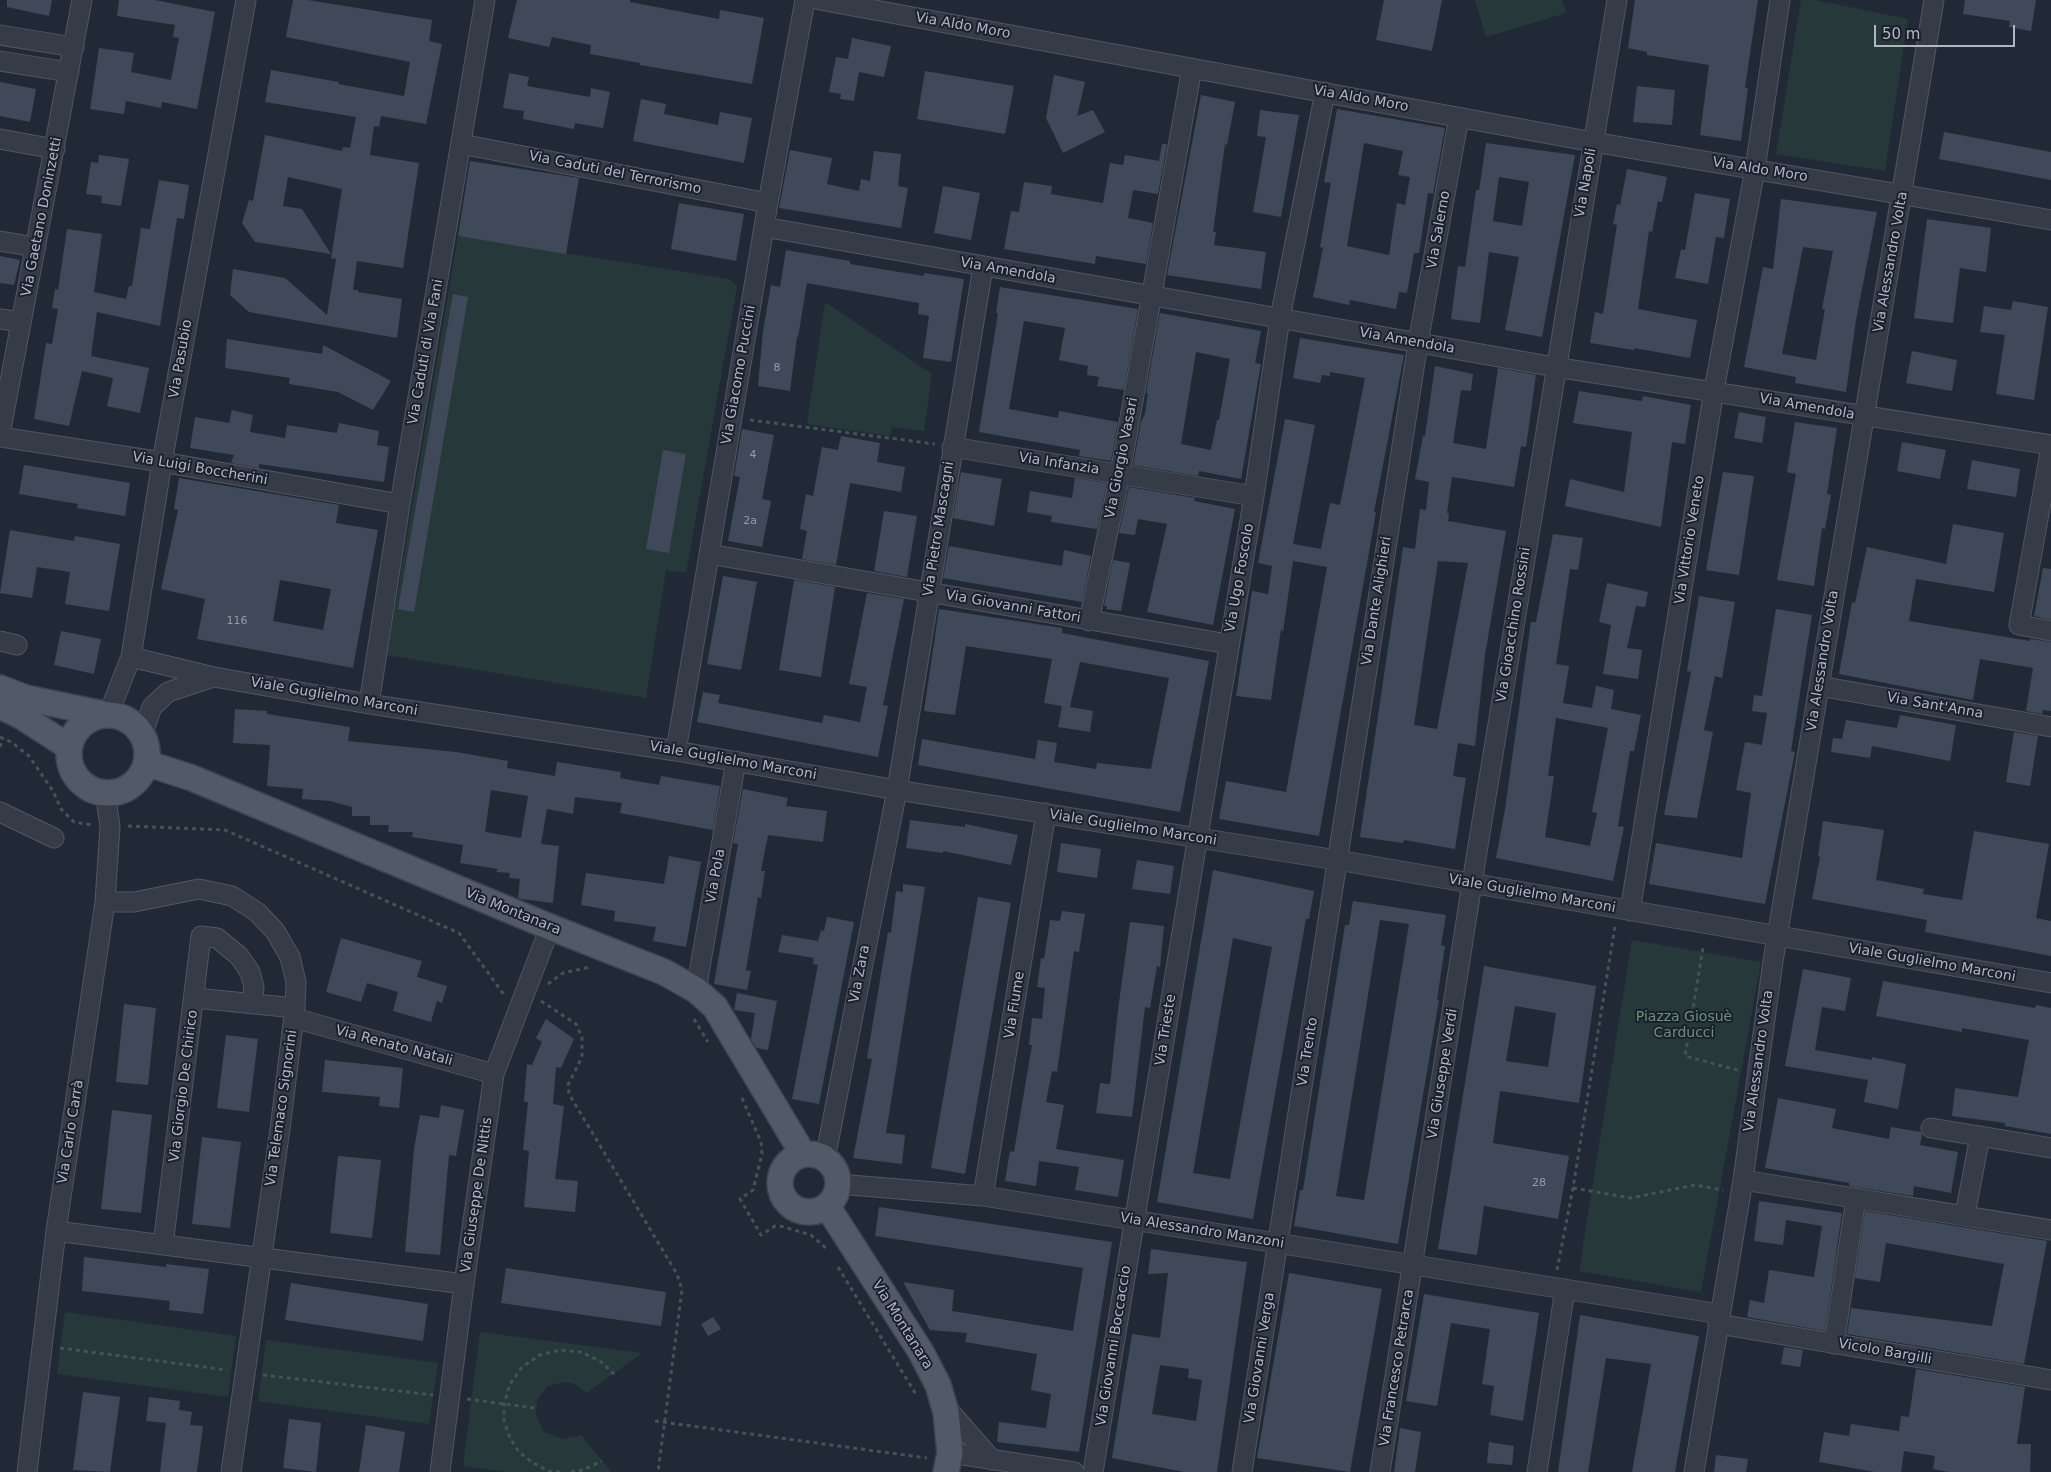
<!DOCTYPE html>
<meta charset="utf-8">
<style>
body{margin:0}
#map{position:relative;width:2051px;height:1472px;overflow:hidden;background:#222936;font-family:"DejaVu Sans",sans-serif}
canvas{display:block}
.scale{position:absolute;left:1874px;top:25px;width:141px;height:22px;box-sizing:border-box;border:2px solid #b0b6c4;border-top:0;padding-left:6px;font-size:15px;line-height:18px;white-space:nowrap;color:#b0b6c4;-webkit-text-stroke:4px #1b202c;paint-order:stroke}
</style>
<div id="map">
<canvas width="2051" height="1472"></canvas>
<div class="scale">50 m</div>
</div>
<script>
const ctx = document.querySelector('canvas').getContext('2d');
ctx.lineJoin = 'round';
function fillPath(path, color) { ctx.fillStyle = color; ctx.fill(path, 'evenodd'); }
const poly = rows => new Path2D(rows.map(r => 'M' + r).join(''));
function strokePath(path, color, width, dash) { ctx.strokeStyle = color; ctx.lineWidth = width; ctx.lineCap = dash ? 'butt' : 'round'; ctx.setLineDash(dash || []); ctx.stroke(path); }
function label(font, color, halo, rows, align = 'center') {
  ctx.font = font + ' "DejaVu Sans",sans-serif'; ctx.lineWidth = 4; ctx.setLineDash([]); ctx.textBaseline = 'middle'; ctx.strokeStyle = halo; ctx.fillStyle = color; for (const [text, x, y, turn = 0] of rows) {
    ctx.save(); ctx.translate(x, y); ctx.rotate((+turn || 0) * Math.PI / 180); ctx.textAlign = isNaN(turn) ? turn : align; if (halo) ctx.strokeText(text, 0, 0); ctx.fillText(text, 0, 0); ctx.restore();
  }
}
fillPath(poly([
 [1475,0,1562,0,1566,13,1486,37],
 [1801,0,1815,0,1908,19,1885,171,1776,154],
 [458,236,729,279,737,287,686,573,666,570,646,698,387,655],
 [825,302,932,374,924,431,892,427,890,436,807,424],
 [1632,940,1761,962,1701,1292,1579,1271],
 [65,1312,236,1336,228,1397,57,1374],
 [480,1332,642,1353,587,1393,573,1383,563,1382,548,1386,537,1400,536,1416,544,1432,562,1439,581,1435,611,1472,507,1472,463,1466],
 [266,1340,438,1363,429,1424,258,1401]
]), '#27383a');
fillPath(poly([
 [7,0,52,0,49,16,7,7],
 [119,0,155,0,215,12,197,109,162,102,161,108,126,101,124,114,90,109,99,48,134,53,131,72,171,80,179,38,173,37,175,25,117,16],
 [293,0,308,0,432,20,429,41,442,44,426,124,381,116,379,127,374,126,370,155,419,163,403,268,357,261,353,290,358,290,358,292,402,299,397,338,249,312,230,295,233,269,285,278,327,315,336,259,331,258,342,189,288,177,283,206,302,209,331,254,255,242,242,223,249,200,253,201,265,135,342,151,343,147,350,148,356,117,265,102,271,70,339,82,338,84,404,96,410,62,286,37],
 [517,0,630,0,630,2,719,19,720,10,764,18,752,84,640,65,640,63,590,54,591,45,552,37,549,47,508,38],
 [1384,0,1442,0,1432,51,1376,40],
 [1635,0,1758,0,1745,88,1748,88,1741,141,1700,135,1709,65,1647,55,1647,52,1628,48],
 [1965,0,2036,0,2031,31,2009,27,2010,21,1963,14],
 [852,38,891,46,884,77,859,72,854,101,840,99,841,94,829,92,836,57,848,59],
 [925,71,1014,86,1005,134,917,119],
 [509,73,529,77,527,86,590,97,591,88,610,92,603,128,575,123,574,129,523,119,524,111,503,108],
 [1054,75,1085,82,1077,116,1093,110,1105,132,1063,153,1046,118],
 [0,82,36,89,30,122,0,116],
 [1637,86,1675,90,1672,125,1633,122],
 [1201,95,1235,102,1227,145,1225,144,1213,232,1216,232,1214,245,1266,252,1261,289,1167,275],
 [641,99,666,104,664,114,718,125,720,112,752,118,744,163,633,141],
 [1337,109,1445,128,1433,194,1428,193,1419,253,1414,253,1407,293,1399,292,1396,309,1350,300,1349,305,1313,297,1323,248,1320,247,1331,183,1324,182],
 [1364,143,1403,151,1398,175,1410,177,1405,205,1397,203,1389,255,1347,246],
 [1260,110,1299,115,1281,217,1253,212,1266,137,1257,136],
 [1944,132,2051,152,2051,180,1939,159],
 [1486,143,1575,155,1542,337,1505,330,1519,257,1489,252,1480,323,1451,319,1458,266,1465,267,1476,190,1479,190],
 [1499,177,1529,182,1522,226,1493,221],
 [1162,144,1167,144,1158,194,1133,190,1128,218,1153,223,1146,264,1096,256,1095,264,1004,249,1011,211,1019,212,1024,182,1052,186,1051,194,1103,203,1110,163,1123,165,1125,155,1159,161],
 [790,150,832,158,827,184,859,191,861,179,870,181,874,151,901,154,898,186,908,188,901,228,779,208],
 [99,155,129,159,121,206,101,203,102,196,86,194,91,162,98,163],
 [470,161,579,178,566,254,458,236],
 [1627,169,1667,177,1662,202,1658,201,1652,232,1649,231,1638,309,1697,320,1690,358,1634,348,1634,350,1590,343,1595,312,1603,314,1617,225,1613,224,1617,204,1620,205],
 [159,180,189,185,184,219,177,218,160,326,97,312,91,356,149,368,140,413,107,406,113,378,82,371,69,426,34,419,46,343,52,344,58,309,52,308,55,289,58,290,67,229,102,234,94,292,126,299,129,286,132,286,141,228,150,229],
 [943,186,980,193,971,240,934,233],
 [1695,193,1730,199,1724,238,1716,237,1708,284,1675,278,1681,249,1685,250],
 [1781,199,1877,212,1856,320,1846,392,1795,383,1796,377,1744,367,1763,267,1773,269],
 [1803,247,1833,251,1822,309,1825,309,1816,360,1782,354],
 [679,203,744,214,736,261,671,249],
 [1927,219,1991,228,1986,272,1960,268,1953,323,1914,318],
 [786,250,850,261,850,264,924,276,924,273,964,279,951,362,923,358,929,316,918,314,919,303,807,283,798,337,797,337,790,391,758,386,763,331,771,285,780,287],
 [0,256,20,260,14,285,0,283],
 [1000,287,1138,309,1124,390,1097,386,1099,377,1087,375,1088,366,1059,360,1065,328,1024,321,1009,409,1058,418,1059,411,1118,422,1111,461,1079,456,1080,450,979,432,998,313,996,313],
 [453,294,468,297,414,612,398,609],
 [2013,301,2048,307,2034,400,1996,394,2005,335,1980,332,1984,306,2011,310],
 [1160,313,1261,331,1255,363,1261,364,1241,479,1199,471,1198,476,1133,465,1141,422,1145,414,1148,393,1146,393],
 [1196,352,1230,359,1219,420,1217,420,1211,450,1181,444],
 [1300,338,1404,355,1374,512,1376,512,1319,836,1219,819,1226,781,1286,792,1327,567,1293,561,1283,632,1281,629,1271,700,1236,696,1252,591,1268,594,1272,566,1258,563,1285,419,1315,425,1293,544,1321,549,1330,503,1340,505,1365,378,1330,372,1330,376,1322,375,1320,383,1293,378],
 [227,339,322,354,323,345,391,381,373,410,338,392,289,384,290,378,225,368],
 [1912,351,1957,360,1952,391,1906,383],
 [1435,366,1473,374,1471,391,1461,390,1453,443,1486,449,1498,368,1536,375,1526,447,1521,446,1514,487,1452,477,1447,513,1449,513,1448,521,1506,531,1485,655,1475,746,1458,743,1453,776,1466,778,1455,849,1404,840,1403,843,1360,837,1403,547,1415,549,1420,509,1426,510,1429,482,1415,479,1423,436,1425,436],
 [1438,561,1468,563,1437,729,1414,725],
 [1579,391,1642,401,1643,396,1691,405,1685,444,1672,442,1661,527,1565,506,1570,479,1624,492,1632,432,1573,423],
 [232,410,253,415,250,432,285,438,287,425,337,433,339,423,379,431,377,445,389,447,384,482,259,464,259,468,231,463,234,455,190,448,195,417,229,423],
 [1739,412,1766,417,1762,443,1734,438],
 [1795,422,1837,428,1827,494,1831,495,1825,529,1822,528,1814,586,1777,580,1796,474,1787,472],
 [742,429,774,435,762,499,771,501,762,547,728,541,740,477,734,476],
 [841,436,880,443,877,462,905,467,901,492,850,483,836,565,802,559,807,531,800,529,806,494,813,496,822,447,838,450],
 [1902,442,1946,450,1940,479,1897,471],
 [663,450,686,454,669,553,646,549],
 [1972,460,2020,469,2016,497,1967,489],
 [24,465,130,483,125,516,77,508,78,504,19,494],
 [961,472,1002,479,994,526,953,518],
 [1723,472,1754,476,1739,575,1706,570],
 [179,478,339,505,336,523,378,530,353,668,197,639,205,599,161,589,178,510,174,509],
 [280,580,331,589,323,630,273,621],
 [1075,478,1107,483,1097,529,1051,522,1052,516,1027,512,1030,491,1072,498],
 [1129,487,1195,498,1194,501,1235,509,1213,625,1147,612,1167,524,1138,519,1135,535,1119,533],
 [884,511,917,516,907,577,874,571],
 [1953,524,2004,533,1994,592,1916,579,1909,621,2030,641,2030,639,2051,642,2051,711,2043,710,2042,714,2026,711,2033,668,1980,659,1973,700,1839,674,1852,602,1855,603,1867,547,1946,564],
 [10,530,74,541,75,536,120,544,109,611,65,604,70,572,37,567,32,598,0,593],
 [1553,534,1583,538,1578,570,1570,569,1556,664,1569,666,1563,703,1592,708,1596,686,1614,690,1611,709,1641,715,1634,751,1630,751,1618,826,1624,827,1613,881,1496,858,1505,809,1531,622,1536,622],
 [1556,718,1608,728,1592,812,1597,813,1590,846,1545,837,1554,776,1548,776],
 [949,546,1062,566,1064,550,1091,556,1082,602,943,578],
 [1113,560,1130,563,1121,611,1106,609,1107,606,1104,606],
 [2043,568,2051,569,2051,620,2034,616],
 [723,576,757,582,741,670,707,664],
 [794,580,835,587,821,677,779,670],
 [1607,583,1648,592,1645,607,1636,606,1627,648,1642,650,1638,679,1603,674,1611,625,1599,622],
 [867,593,904,599,883,705,888,706,878,757,697,722,703,692,720,695,718,703,822,723,824,715,860,722,867,687,849,684],
 [1699,596,1735,602,1722,678,1715,676,1704,730,1713,732,1697,818,1664,815,1691,672,1687,671],
 [939,609,1062,628,1062,633,1209,661,1180,812,918,765,922,739,1035,759,1038,740,1057,743,1054,762,1096,769,1097,763,1151,769,1169,678,1080,662,1070,707,1093,711,1090,732,1058,727,1062,706,1044,703,1052,659,966,646,955,715,924,711],
 [1776,609,1812,615,1791,751,1795,752,1765,904,1649,884,1656,843,1742,858,1751,793,1736,790,1745,742,1762,745,1767,713,1752,711,1754,695,1762,696],
 [61,631,101,639,94,674,54,665],
 [235,709,267,711,267,714,350,727,348,741,456,752,508,761,507,768,555,776,557,762,621,772,620,778,659,785,661,776,720,786,713,830,620,813,622,803,575,797,573,814,547,809,541,844,559,846,553,903,521,899,518,898,520,879,509,878,510,873,496,872,498,869,460,863,463,845,412,837,413,832,388,832,389,825,370,825,370,816,352,816,352,807,330,801,302,799,303,789,267,786,270,745,233,743],
 [491,790,528,796,521,838,485,832],
 [1900,715,1956,725,1950,761,1872,746,1870,758,1831,752,1833,738,1842,739,1846,720,1897,728],
 [2014,732,2038,736,2030,786,2006,782],
 [743,789,788,798,786,806,827,811,823,842,768,835,761,871,765,871,761,898,758,897,746,970,751,971,747,990,714,984,738,844,733,843],
 [910,820,965,827,965,824,1018,835,1011,865,943,851,943,853,906,848],
 [1823,821,1884,830,1876,880,1924,889,1923,894,1962,900,1974,831,2049,844,2036,918,2051,921,2051,956,1925,932,1927,920,1812,899,1820,857,1818,856],
 [1061,843,1101,849,1097,878,1057,872],
 [669,856,701,862,686,947,653,941,656,927,614,921,615,911,581,905,586,873,664,884],
 [1137,860,1174,866,1170,894,1132,889],
 [1213,870,1314,891,1309,919,1306,919,1253,1219,1157,1202],
 [1233,938,1272,947,1230,1179,1193,1173],
 [903,884,925,887,886,1133,905,1135,902,1164,853,1158,872,1059,867,1058,888,932,891,933,896,891,903,892],
 [978,897,1011,903,965,1174,931,1168],
 [1353,901,1446,915,1441,945,1445,946,1437,1000,1439,1000,1398,1244,1294,1226,1300,1190,1303,1190,1345,925,1349,925],
 [1380,920,1409,924,1364,1200,1336,1196],
 [1062,911,1085,914,1079,952,1074,951,1057,1072,1052,1071,1046,1102,1064,1105,1056,1149,1124,1160,1118,1197,1075,1190,1079,1167,1039,1161,1036,1186,1005,1181,1010,1151,1014,1152,1032,1045,1029,1045,1032,1018,1042,1019,1045,988,1037,987,1041,958,1044,959,1050,920,1060,921],
 [827,917,854,922,819,1104,792,1099,818,965,813,964,814,958,778,952,782,935,818,941,821,930,824,931],
 [1130,922,1164,926,1160,967,1157,966,1150,1008,1145,1007,1132,1117,1096,1113,1100,1083,1110,1084,1118,1010],
 [341,938,422,961,417,977,447,986,442,1003,437,1001,431,1022,393,1011,398,992,367,983,361,1002,326,992],
 [1484,966,1596,986,1579,1103,1500,1091,1493,1143,1569,1156,1558,1219,1484,1206,1477,1255,1438,1249],
 [1515,1006,1556,1013,1548,1067,1506,1061],
 [1803,969,1851,978,1845,1011,1822,1007,1815,1050,1872,1060,1872,1057,1906,1064,1898,1109,1864,1102,1868,1080,1785,1066],
 [1883,981,2035,1008,2036,1005,2051,1008,2051,1134,2005,1126,2005,1123,1952,1116,1955,1088,2018,1097,2029,1040,1962,1028,1962,1032,1876,1016],
 [737,993,777,1001,768,1050,756,1048,751,1039,755,1013,734,1010],
 [124,1004,156,1008,148,1085,116,1082],
 [546,1019,574,1039,561,1068,556,1067,553,1104,564,1106,555,1179,578,1181,575,1212,524,1207,529,1151,523,1150,528,1102,524,1102,527,1064,532,1065,542,1042,536,1038],
 [226,1035,258,1039,249,1112,217,1108],
 [325,1060,403,1068,399,1108,379,1106,380,1097,322,1092],
 [1778,1098,1836,1109,1832,1128,1889,1139,1891,1127,1921,1132,1922,1135,1920,1145,1958,1152,1951,1193,1914,1186,1913,1196,1849,1186,1849,1183,1765,1168],
 [441,1105,464,1110,456,1156,449,1155,440,1255,405,1252,414,1149,420,1115,439,1118],
 [112,1110,152,1115,141,1213,101,1209],
 [202,1137,241,1142,230,1228,192,1224],
 [338,1156,381,1160,372,1238,330,1233],
 [1759,1201,1842,1213,1825,1331,1747,1317,1750,1300,1764,1303,1769,1270,1814,1277,1822,1226,1786,1220,1783,1245,1754,1241],
 [879,1207,1112,1242,1079,1452,997,1442,999,1422,1046,1428,1051,1394,1031,1390,1037,1354,965,1342,967,1333,930,1330,903,1282,954,1290,952,1311,1073,1331,1083,1268,875,1236],
 [1865,1211,2047,1241,2024,1364,1847,1334,1851,1308,1992,1326,2004,1264,1886,1243,1880,1282,1855,1278],
 [1151,1249,1247,1262,1217,1472,1184,1472,1112,1458,1132,1334,1160,1338,1168,1273,1148,1274],
 [1160,1365,1189,1369,1188,1378,1202,1380,1196,1421,1152,1414],
 [84,1257,166,1267,166,1264,209,1269,203,1314,169,1310,170,1301,82,1291],
 [506,1268,666,1292,661,1326,501,1303],
 [1289,1273,1382,1289,1350,1472,1257,1458],
 [291,1283,428,1304,423,1341,285,1320],
 [1424,1294,1539,1313,1523,1421,1490,1415,1494,1386,1482,1384,1490,1329,1451,1323,1437,1406,1406,1401],
 [1580,1315,1699,1336,1675,1472,1632,1472,1651,1364,1606,1358,1588,1472,1558,1472],
 [713,1317,721,1329,708,1336,701,1324],
 [1784,1347,1803,1350,1800,1367,1781,1364],
 [1916,1369,2025,1387,2017,1444,2031,1444,2030,1472,1949,1472,1933,1469,1935,1456,1904,1451,1901,1472,1875,1472,1819,1462,1824,1432,1849,1436,1851,1424,1899,1431,1901,1416,1909,1417],
 [83,1392,120,1397,110,1472,73,1470],
 [149,1397,180,1401,179,1410,192,1412,190,1425,203,1426,197,1472,160,1472,166,1423,146,1421],
 [289,1419,321,1423,316,1472,283,1468],
 [366,1425,405,1432,399,1472,359,1472],
 [1400,1428,1421,1432,1415,1472,1394,1472],
 [1489,1442,1514,1446,1512,1465,1487,1463],
 [1716,1455,1748,1459,1746,1472,1714,1472]
]), '#404959');
const minor = poly([
 [820,0,1593,142,2051,220],
 [0,35,74,47],
 [0,61,69,72],
 [0,139,55,149],
 [461,144,768,203],
 [764,227,1555,367,2051,445],
 [0,241,36,247],
 [0,319,21,322],
 [0,434,82,0],
 [0,437,162,462,400,504],
 [952,447,1254,496],
 [2051,447,2019,625,2051,631],
 [709,554,1228,644],
 [1089,621,1120,474,1192,68],
 [0,641,17,645],
 [131,657,214,677,369,704,676,751,897,790,1337,860,2051,983],
 [1819,686,2051,727],
 [369,704,400,504,485,0],
 [108,715,131,657,162,462,246,0],
 [142,735,152,707,168,692,213,677],
 [676,751,768,203,805,0],
 [0,812,54,838],
 [105,902,134,902,199,889,232,896,257,912,275,931,290,957,296,982,295,1008,280,1129,231,1472],
 [1630,911,1714,390,1755,169,1780,0],
 [696,990,736,761],
 [195,998,295,1008],
 [294,1018,494,1074],
 [1931,1128,2051,1148],
 [825,1159,897,790,983,267],
 [1743,1180,2051,1230],
 [838,1184,983,1196,1720,1314],
 [983,1196,1046,813],
 [1965,1215,1980,1136],
 [56,1231,464,1284],
 [163,1245,201,936,217,938,239,956,250,972,254,987,252,1004],
 [1718,1324,2051,1380],
 [1834,1344,1856,1198],
 [944,1405,992,1460],
 [950,1453,1074,1472],
 [27,1472,56,1231,105,902,110,826,105,793],
 [440,1472,464,1284,494,1074,550,927],
 [1093,1472,1254,496,1280,318,1325,92],
 [1242,1472,1418,343,1459,117],
 [1380,1472,1475,864,1617,0],
 [1537,1472,1565,1289],
 [1694,1472,1743,1180,1773,961,1934,0]
]);
const major = poly([
 [0,688,26,698,108,715],
 [0,706,21,716,69,747],
 '69 754a39 39 0 1 1 78 0a39 39 0 1 1-78 0Z',
 [146,763,192,778,550,927,664,972,696,990,715,1007,797,1144,801,1155],
 '780 1183a29 29 0 1 1 58 0a29 29 0 1 1-58 0Z',
 [827,1206,921,1352,938,1385,946,1412,950,1453,946,1472]
]);
strokePath(minor, '#505662', 21);
strokePath(major, '#3e4451', 28);
strokePath(poly([
 [750,420,935,444],
 [0,737,11,742,29,756,53,791,61,809,74,822,92,825],
 [0,747,3,739],
 [128,826,225,830,459,933,505,996],
 [1703,948,1685,1056,1741,1071],
 [548,984,563,973,590,967],
 [541,1001,576,1024,582,1037,582,1057,568,1085,569,1094,677,1274,682,1290,658,1472],
 [694,1019,708,1042],
 [742,1098,761,1142,762,1154,753,1190,740,1199,761,1235,775,1226,780,1226,811,1235,827,1249],
 [1573,1188,1631,1198,1695,1185,1723,1190],
 [838,1267,917,1396],
 [1557,1270,1573,1188,1615,926],
 [60,1348,227,1370],
 [263,1375,433,1395],
 [467,1399,535,1408],
 [655,1421,927,1458],
 [560,1472,549,1471,533,1463,519,1452,510,1438,504,1421,504,1404,510,1384,522,1367,540,1355,560,1350,581,1352,600,1361,614,1374],
 [571,1472,583,1470,602,1461]
]), '#435357', 3, [4, 4]);
strokePath(minor, '#353b47', 19);
strokePath(major, '#535a67', 25);
label('11px', '#949ba9', null, [
 ["8",777,368],
 ["4",753,455],
 ["2a",750,521],
 ["116",237,621],
 ["28",1539,1183]
]);
label('14px', '#b0b6c4', '#1b202c', [
 ["Via Aldo Moro",963,26,10],
 ["Via Aldo Moro",1361,99,10],
 ["Via Aldo Moro",1760,170,9],
 ["Via Caduti del Terrorismo",615,173,11],
 ["Via Napoli",1586,183,-80],
 ["Via Gaetano Doninzetti",42,217,-79],
 ["Via Salerno",1439,230,-80],
 ["Via Alessandro Volta",1891,262,-80],
 ["Via Amendola",1008,271,10],
 ["Via Amendola",1407,341,10],
 ["Via Caduti di Via Fani",426,352,-80],
 ["Via Pasubio",181,359,-80],
 ["Via Giacomo Puccini",739,375,-80],
 ["Via Amendola",1807,407,10],
 ["Via Giorgio Vasari",1122,458,-79],
 ["Via Infanzia",1059,464,9],
 ["Via Luigi Boccherini",200,469,10],
 ["Via Pietro Mascagni",939,529,-81],
 ["Via Vittorio Veneto",1690,540,-81],
 ["Via Ugo Foscolo",1240,578,-80],
 ["Via Dante Alighieri",1377,601,-81],
 ["Via Giovanni Fattori",1013,607,10],
 ["Via Gioacchino Rossini",1514,625,-81],
 ["Via Alessandro Volta",1823,661,-81],
 ["Viale Guglielmo Marconi",334,697,10],
 ["Via Sant'Anna",1935,706,10],
 ["Viale Guglielmo Marconi",733,761,10],
 ["Viale Guglielmo Marconi",1133,828,9],
 ["Via Pola",716,876,-80],
 ["Viale Guglielmo Marconi",1532,894,10],
 ["Via Montanara",513,912,22],
 ["Viale Guglielmo Marconi",1932,963,10],
 ["Via Zara",860,974,-79],
 ["Via Fiume",1015,1005,-81],
 ["Via Trieste",1166,1030,-81],
 ["Via Renato Natali",394,1046,15],
 ["Via Trento",1308,1052,-81],
 ["Via Alessandro Volta",1759,1061,-82],
 ["Via Giuseppe Verdi",1443,1074,-81],
 ["Via Giorgio De Chirico",184,1086,-83],
 ["Via Telemaco Signorini",282,1108,-82],
 ["Via Carlo Carrà",71,1132,-81],
 ["Via Giuseppe De Nittis",477,1195,-82],
 ["Via Alessandro Manzoni",1202,1231,9],
 ["Via Montanara",902,1325,58],
 ["Via Giovanni Boccaccio",1114,1346,-81],
 ["Vicolo Bargilli",1885,1352,10],
 ["Via Giovanni Verga",1260,1358,-81],
 ["Via Francesco Petrarca",1397,1368,-81]
]);
label('14px', '#699376', '#1b202c', [
 ["Piazza Giosuè",1684,1017],
 ["Carducci",1684,1033]
]);
</script>
